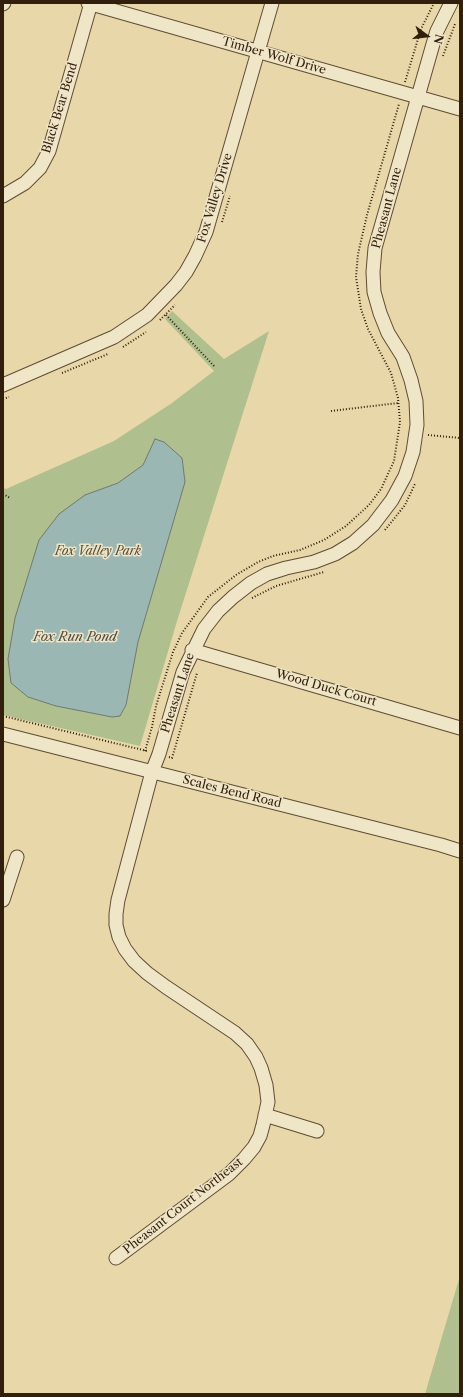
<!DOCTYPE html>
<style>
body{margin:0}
#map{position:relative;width:463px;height:1397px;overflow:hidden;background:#e7d7a9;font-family:"Libre Caslon Text",serif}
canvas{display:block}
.frame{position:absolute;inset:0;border:4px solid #321e0c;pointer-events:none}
.north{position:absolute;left:407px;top:16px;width:40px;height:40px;-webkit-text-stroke:3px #efe5c7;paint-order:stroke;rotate:105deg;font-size:11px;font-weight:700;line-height:16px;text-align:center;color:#321e0c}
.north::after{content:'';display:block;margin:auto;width:14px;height:18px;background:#321e0c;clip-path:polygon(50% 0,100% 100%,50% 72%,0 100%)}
</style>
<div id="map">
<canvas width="463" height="1397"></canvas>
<div class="frame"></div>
<div class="north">N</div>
</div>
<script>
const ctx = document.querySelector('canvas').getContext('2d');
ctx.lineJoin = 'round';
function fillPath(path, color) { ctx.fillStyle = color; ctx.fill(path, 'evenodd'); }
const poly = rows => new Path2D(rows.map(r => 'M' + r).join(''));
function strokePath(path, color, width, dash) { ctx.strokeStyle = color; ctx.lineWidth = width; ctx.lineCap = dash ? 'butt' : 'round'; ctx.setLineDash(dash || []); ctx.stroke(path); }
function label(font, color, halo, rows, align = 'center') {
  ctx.font = font + ' "Libre Caslon Text",serif'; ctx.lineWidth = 3; ctx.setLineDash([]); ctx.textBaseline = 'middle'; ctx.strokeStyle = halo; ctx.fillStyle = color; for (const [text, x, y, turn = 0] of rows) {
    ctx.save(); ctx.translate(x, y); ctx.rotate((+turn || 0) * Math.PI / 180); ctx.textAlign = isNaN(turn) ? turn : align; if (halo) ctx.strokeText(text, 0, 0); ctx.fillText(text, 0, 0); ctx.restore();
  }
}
fillPath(poly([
 [172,311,224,359,269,331,177,621,140,746,3,715,3,488,6,489,114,441,172,403,214,371,165,319],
 [460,1276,460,1394,425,1394]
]), '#afbf8d');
const water = poly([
 [155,439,164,442,182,458,185,482,138,642,126,705,120,716,112,717,56,706,28,697,11,683,8,659,15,618,39,540,59,514,85,495,118,483,143,465,155,439]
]);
fillPath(water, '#9bb7b3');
strokePath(water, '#717a70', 1);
const minor = poly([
 [88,3,460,109],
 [3,4,4,3],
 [3,196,25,183,40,168,49,151,91,3],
 [3,385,114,337,147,315,176,285,186,272,195,256,206,232,272,3],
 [192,650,460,728],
 [3,734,441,845,460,851],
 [3,900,17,857],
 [265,1115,317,1131],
 [116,1258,229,1174,244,1159,254,1147,260,1136,263,1125,268,1102,266,1085,261,1068,256,1057,247,1044,235,1033,166,987,147,973,134,961,125,949,119,937,116,925,116,914,118,900,152,772,159,754,183,672,204,629,218,611,233,597,251,583,267,574,286,568,314,562,335,554,353,543,373,525,392,500,405,476,413,452,417,425,416,401,411,380,403,357,388,333,380,313,374,292,373,272,375,248,433,44,437,31,451,3]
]);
strokePath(minor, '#5f4c33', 15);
strokePath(poly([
 [443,56,455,24],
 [405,82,421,29,434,3],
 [222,222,230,196],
 [166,315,214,366],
 [160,320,175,305],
 [123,347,146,332],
 [62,373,108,354],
 [3,399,9,397],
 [331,411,398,403],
 [428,435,460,438],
 [3,494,10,498],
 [385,530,405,505,415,484],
 [252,598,276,586,324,572],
 [3,716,147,751],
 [145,751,152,727,156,706,173,652,182,633,208,597,236,575,258,562,273,556,300,550,324,540,346,526,369,505,381,489,394,461,400,422,398,398,391,373,368,329,361,309,356,277,358,254,367,215,399,104],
 [169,757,172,758,197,673]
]), '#321e0c', 2, [1, 2]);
strokePath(minor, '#efe5c7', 13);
label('12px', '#321e0c', '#efe5c7', [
 ["Timber Wolf Drive",274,56,16],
 ["Black Bear Bend",60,108,-73],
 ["Fox Valley Drive",215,198,-73],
 ["Pheasant Lane",387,208,-75],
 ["Wood Duck Court",326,688,16],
 ["Pheasant Lane",178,693,-72],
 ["Scales Bend Road",232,792,14],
 ["Pheasant Court Northeast",183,1206,-38]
]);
label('italic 12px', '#584e33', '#efe5c7', [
 ["Fox Valley Park",98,552]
]);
label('italic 13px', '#524c3e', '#efe5c7', [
 ["Fox Run Pond",75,637]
]);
</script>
